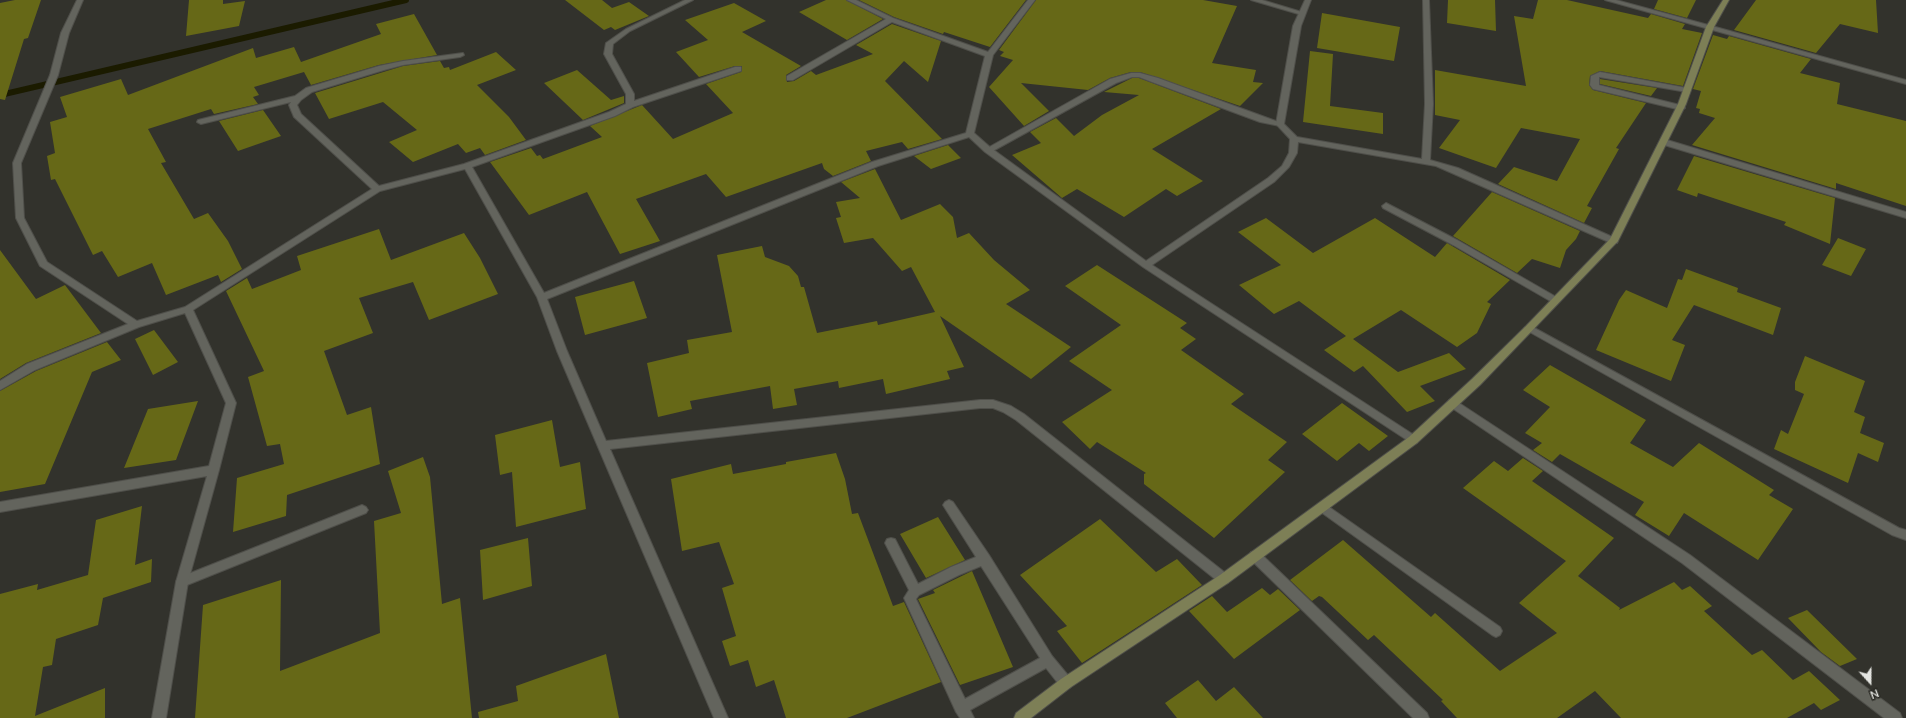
<!DOCTYPE html>
<style>
body{margin:0}
#map{position:relative;width:1906px;height:718px;overflow:hidden;background:#32322c;font-family:"Nunito Sans",sans-serif}
canvas{display:block}
.north{position:absolute;left:1850px;top:662px;width:40px;height:40px;-webkit-text-stroke:3px #282823;paint-order:stroke;rotate:159deg;font-size:11px;font-weight:700;line-height:16px;text-align:center;color:#e4e5e1}
.north::after{content:'';display:block;margin:auto;width:14px;height:18px;background:#e4e5e1;clip-path:polygon(50% 0,100% 100%,50% 72%,0 100%)}
</style>
<div id="map">
<canvas width="1906" height="718"></canvas>
<div class="north">N</div>
</div>
<script>
const ctx = document.querySelector('canvas').getContext('2d');
ctx.lineJoin = 'round';
const poly = rows => new Path2D(rows.map(r => 'M' + r).join(''));
function strokePath(path, color, width, dash) { ctx.strokeStyle = color; ctx.lineWidth = width; ctx.lineCap = dash ? 'butt' : 'round'; ctx.setLineDash(dash || []); ctx.stroke(path); }
function fillPath(path, color) { ctx.fillStyle = color; ctx.fill(path, 'evenodd'); }
strokePath(poly([
 [0,95,406,0]
]), '#1b1b00', 6);
fillPath(poly([
 [15,0,41,0,28,38,24,39,5,100,0,99,0,3],
 [189,0,223,0,223,4,245,1,239,26,186,36],
 [565,0,602,0,612,8,629,2,649,16,615,30,611,27,604,30],
 [826,0,846,0,883,19,847,40,799,12],
 [859,0,1026,0,990,47,944,32,943,34,894,17],
 [1036,0,1203,0,1237,6,1212,63,1256,70,1253,82,1263,83,1240,106,1140,72,1131,72,1110,78,1088,90,1021,83,1049,111,1024,126,989,87,1013,60,1000,56,1004,52,999,50],
 [1448,0,1495,0,1496,31,1447,23],
 [1538,0,1567,0,1648,18,1651,14,1685,24,1682,29,1702,33,1683,86,1600,71,1590,76,1589,85,1593,90,1646,103,1616,148,1619,149,1587,206,1592,208,1584,223,1498,184,1514,167,1557,181,1580,139,1521,128,1496,168,1439,148,1460,120,1435,115,1435,70,1526,86,1514,16,1533,19],
 [1658,0,1696,0,1687,18,1654,9],
 [1756,0,1876,0,1878,33,1840,24,1816,53,1734,30],
 [734,3,766,21,742,32,801,66,786,75,787,82,794,81,811,71,816,75,873,54,856,45,892,24,941,41,928,82,904,61,885,81,942,139,908,149,902,142,866,151,871,161,833,176,824,169,822,163,726,197,706,174,636,199,660,241,620,254,587,192,529,215,490,162,531,148,537,156,540,155,543,159,602,137,590,126,642,105,673,139,733,113,706,84,741,72,742,66,735,66,699,77,676,52,708,40,685,20],
 [1322,13,1400,27,1394,61,1317,48],
 [414,14,437,55,379,65,311,85,304,72,254,87,259,95,253,97,258,104,214,114,211,109,148,129,166,162,161,163,194,219,208,213,228,241,242,269,221,282,218,275,166,295,152,263,118,277,102,251,93,255,55,179,51,180,47,156,55,153,50,122,67,117,60,97,121,79,128,95,253,48,256,58,294,47,301,62,381,34,376,24],
 [1713,35,1727,39,1729,36,1811,59,1800,73,1840,83,1837,104,1906,121,1906,206,1836,183,1836,189,1692,145,1715,118,1699,113,1700,109,1696,108,1701,91,1693,89],
 [1310,51,1333,54,1330,106,1383,113,1383,134,1303,122],
 [496,52,516,70,477,85,509,117,526,140,485,155,480,148,466,153,458,144,413,162,389,142,417,130,383,102,329,119,315,93,403,66,440,61,444,68,449,67,450,70],
 [577,70,611,100,624,96,624,103,583,120,544,83],
 [1132,78,1139,78,1221,109,1152,149,1203,181,1177,196,1166,189,1124,217,1077,189,1062,198,1012,155,1041,143,1030,132,1056,118,1074,136,1102,115,1139,95,1104,92],
 [1600,79,1657,88,1651,96,1600,84],
 [263,110,281,136,238,151,219,121],
 [948,145,961,158,931,169,914,156],
 [1694,156,1835,198,1830,244,1784,225,1786,222,1698,193,1697,197,1677,190],
 [875,169,901,220,940,204,953,217,957,238,969,233,994,260,1030,290,1006,304,1071,347,1031,379,940,316,964,367,947,371,950,379,886,394,883,379,839,388,838,381,794,389,797,405,773,409,770,386,690,401,692,409,658,417,647,363,689,353,687,340,732,332,717,255,762,246,765,257,789,266,798,276,801,287,804,287,817,333,877,321,878,325,935,312,911,267,902,271,873,238,844,243,836,218,841,217,836,202,860,198,841,182],
 [1492,192,1580,231,1576,239,1566,250,1560,268,1532,259,1517,273,1453,236],
 [1266,218,1313,253,1375,218,1435,257,1447,243,1510,280,1487,302,1491,304,1477,333,1457,347,1401,310,1353,339,1398,372,1449,353,1466,369,1420,386,1435,401,1407,412,1363,366,1354,372,1324,350,1346,336,1299,301,1274,314,1239,285,1281,265,1238,232],
 [379,229,391,260,464,233,480,258,498,294,429,320,413,282,359,298,373,333,324,351,347,415,371,407,380,464,287,495,286,516,233,532,237,478,284,464,280,444,267,446,248,377,264,371,226,291,247,278,252,289,301,270,297,256],
 [1838,238,1866,249,1851,276,1822,265],
 [0,250,36,299,65,285,101,333,26,363,0,379],
 [1097,265,1187,323,1180,328,1196,339,1181,350,1244,394,1231,404,1287,442,1268,460,1285,472,1214,538,1144,484,1144,474,1146,473,1097,442,1090,449,1062,422,1112,390,1069,361,1121,325,1065,286],
 [1686,269,1738,288,1737,292,1781,308,1773,335,1694,305,1672,340,1685,345,1671,381,1596,350,1619,300,1626,290,1667,308,1678,279,1682,280],
 [634,281,647,318,585,335,575,297],
 [154,330,178,362,153,375,135,339],
 [107,342,121,360,92,372,45,484,0,492,0,391,36,371],
 [1805,356,1865,381,1854,412,1865,417,1860,433,1884,443,1878,462,1858,453,1848,483,1774,449,1781,430,1788,434,1804,394,1795,390,1795,382],
 [1550,365,1646,420,1630,443,1673,467,1699,443,1774,490,1769,495,1793,509,1758,560,1684,513,1669,536,1635,515,1644,502,1560,454,1552,462,1533,450,1542,443,1525,433,1550,407,1523,390],
 [198,401,176,460,124,468,148,409],
 [1342,403,1388,436,1369,451,1359,443,1337,461,1302,434],
 [552,420,560,467,580,462,586,509,516,527,512,472,500,475,495,435],
 [836,453,845,479,852,514,858,513,893,606,904,602,941,682,847,718,786,718,774,680,756,687,748,660,730,666,722,641,736,636,722,588,734,584,719,542,682,551,671,479,731,464,733,474,786,464,786,462],
 [423,457,430,477,442,604,460,598,472,718,195,718,203,605,281,580,280,671,380,633,374,521,401,513,388,471],
 [1523,458,1543,471,1532,481,1614,538,1578,576,1620,608,1619,610,1674,582,1682,590,1690,586,1712,606,1704,611,1752,655,1762,650,1793,680,1809,671,1840,700,1821,710,1814,703,1787,718,1621,718,1595,691,1557,718,1457,718,1441,701,1443,700,1374,635,1368,640,1322,597,1319,596,1312,601,1290,580,1343,540,1431,617,1435,613,1500,671,1557,633,1519,603,1566,561,1463,488,1494,461,1508,471],
 [142,506,135,565,152,559,151,582,103,598,98,625,56,639,52,665,43,667,35,716,105,688,105,718,0,718,0,594,38,584,37,590,88,575,96,520],
 [938,517,965,560,926,578,900,534],
 [1100,519,1156,572,1177,559,1202,585,1082,663,1057,631,1067,626,1020,575],
 [528,538,532,586,483,600,480,550],
 [972,571,1013,667,960,685,918,599,935,593,933,590],
 [1262,588,1270,595,1278,589,1300,610,1234,659,1189,611,1212,596,1227,612],
 [1807,610,1857,659,1840,666,1821,652,1788,618],
 [606,654,619,718,479,718,478,712,518,701,516,686],
 [1198,680,1216,701,1234,687,1263,718,1177,718,1165,703]
]), '#666817');
const lane = poly([
 [1251,0,1262,0,1305,13,1302,15,1251,0],
 [1600,72,1687,88,1691,90,1687,92,1599,77,1599,85,1684,106,1685,108,1681,110,1593,89,1590,85,1591,76,1600,72],
 [1131,73,1140,73,1158,78,1284,124,1280,126,1260,122,1152,82,1139,77,1132,77,1116,83,991,152,988,152,984,150,1110,79,1131,73],
 [1386,203,1459,241,1558,298,1560,300,1558,302,1552,302,1453,245,1383,208,1382,206,1386,203],
 [949,500,953,502,989,555,1052,656,1071,679,1072,683,1071,687,1066,689,1061,687,1046,668,970,710,974,718,960,718,956,712,904,598,909,590,885,543,887,539,891,538,895,539,918,584,951,567,976,557,943,505,945,502,949,500],
 [981,566,1040,658,965,699,916,599,919,595,959,575,981,566],
 [1322,502,1500,627,1502,631,1500,635,1496,637,1492,635,1318,510,1316,507,1318,504,1322,502],
 [362,505,366,507,368,510,366,513,182,587,178,586,176,582,178,578,362,505]
]);
const street = poly([
 [77,0,83,0,69,33,58,75,21,163,24,218,47,262,137,321,185,307,372,189,294,117,289,105,291,102,201,124,197,122,198,120,295,96,306,88,379,66,403,61,463,53,464,55,460,57,403,65,384,70,312,92,301,100,297,105,301,114,379,186,464,164,609,112,626,104,626,94,604,54,606,43,626,29,685,0,693,0,630,31,613,44,612,54,634,94,634,101,735,67,741,67,741,71,633,107,615,116,472,167,544,293,872,162,966,133,985,56,892,22,793,80,787,80,787,76,886,19,847,0,856,0,893,18,988,52,1028,0,1035,0,993,55,974,133,991,148,1146,261,1268,178,1282,166,1289,153,1290,139,1276,124,1293,26,1305,0,1311,0,1301,26,1284,124,1297,137,1422,159,1425,104,1423,0,1429,0,1433,104,1430,160,1458,168,1617,239,1618,241,1617,243,1611,243,1436,166,1298,142,1297,153,1289,167,1274,182,1152,265,1417,437,1418,440,1417,443,1413,444,1143,267,985,152,969,137,878,166,547,299,567,351,606,441,980,400,993,400,1011,406,1024,414,1228,575,1230,579,1228,583,1224,584,1220,583,1016,420,1003,412,993,408,980,408,610,449,728,718,714,718,557,351,537,297,465,169,380,191,193,310,236,403,219,470,188,582,166,718,152,718,176,582,207,476,0,512,0,502,209,466,226,403,185,313,139,327,35,370,0,390,0,381,27,364,128,324,40,266,16,218,13,163,50,75,61,33,77,0],
 [1605,0,1616,0,1712,26,1906,80,1906,84,1605,0],
 [1661,140,1667,140,1906,212,1906,218,1661,144,1661,140],
 [1529,325,1899,528,1906,530,1906,540,1892,535,1526,330,1524,328,1529,325],
 [1453,399,1690,555,1900,713,1902,718,1884,718,1682,563,1449,406,1448,403,1449,400,1453,399],
 [1255,551,1259,552,1427,713,1429,718,1413,718,1251,560,1249,556,1251,552,1255,551]
]);
const secondary = poly([
 [1723,0,1729,0,1714,27,1686,104,1618,241,1480,385,1417,443,1228,583,1071,687,1031,718,1014,718,1016,713,1061,679,1220,575,1409,437,1472,379,1526,326,1610,239,1678,104,1706,27,1723,0]
]);
strokePath(lane, '#4f4f4a', 2);
strokePath(street, '#4f4f4a', 2);
strokePath(secondary, '#4f4f4a', 2);
fillPath(lane, '#63645d');
fillPath(street, '#63645d');
fillPath(secondary, '#7d7f56');
</script>
